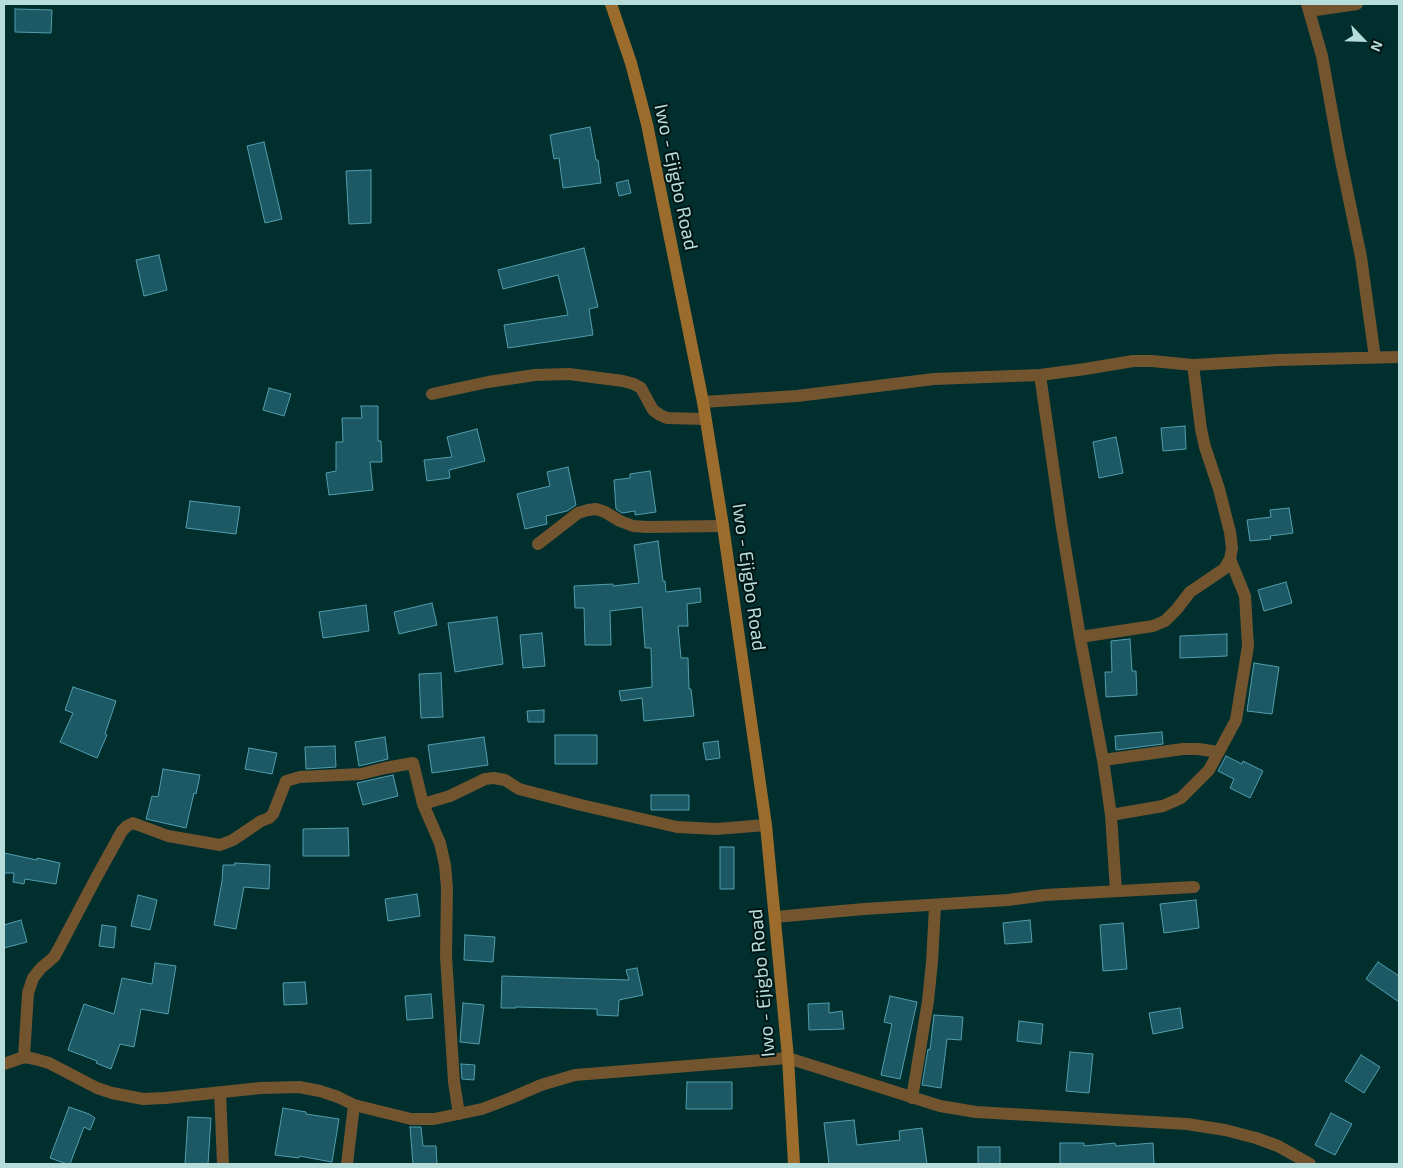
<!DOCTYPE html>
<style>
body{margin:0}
#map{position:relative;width:1403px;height:1168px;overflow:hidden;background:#002f2e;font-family:"Exo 2",sans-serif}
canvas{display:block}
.frame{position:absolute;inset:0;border:5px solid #b7dddb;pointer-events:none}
.north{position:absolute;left:1338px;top:15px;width:50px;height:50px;-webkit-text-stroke:4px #001514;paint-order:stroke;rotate:114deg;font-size:14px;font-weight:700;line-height:20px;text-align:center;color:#b7dddb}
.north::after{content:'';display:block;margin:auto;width:18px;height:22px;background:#b7dddb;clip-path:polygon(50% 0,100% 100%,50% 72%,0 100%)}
</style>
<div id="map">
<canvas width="1403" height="1168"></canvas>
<div class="frame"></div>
<div class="north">N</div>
</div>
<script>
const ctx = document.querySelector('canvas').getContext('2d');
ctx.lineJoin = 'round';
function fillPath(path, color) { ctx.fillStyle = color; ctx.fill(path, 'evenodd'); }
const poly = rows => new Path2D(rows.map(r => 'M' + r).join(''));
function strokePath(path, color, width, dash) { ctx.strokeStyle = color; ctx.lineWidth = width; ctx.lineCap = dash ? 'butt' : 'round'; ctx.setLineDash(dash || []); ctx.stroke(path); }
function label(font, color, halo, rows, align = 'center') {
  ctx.font = font + ' "Exo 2",sans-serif'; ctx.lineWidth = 4; ctx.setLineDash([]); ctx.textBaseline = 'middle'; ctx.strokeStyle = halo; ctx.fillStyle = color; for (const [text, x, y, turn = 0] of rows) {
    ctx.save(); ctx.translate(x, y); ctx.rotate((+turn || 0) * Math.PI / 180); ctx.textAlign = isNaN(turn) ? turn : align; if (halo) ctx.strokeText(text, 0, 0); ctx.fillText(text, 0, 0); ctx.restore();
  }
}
const building = poly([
 [15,9,52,10,51,33,15,32,15,9],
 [590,127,596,160,598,160,601,183,563,188,559,158,554,159,550,135,590,127],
 [264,142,282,219,265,223,247,146,264,142],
 [371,170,371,223,349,224,346,171,371,170],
 [628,180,631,193,619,196,616,183,628,180],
 [584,248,598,307,589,309,593,335,508,348,504,325,568,315,558,275,503,289,498,270,584,248],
 [159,255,167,290,144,296,136,260,159,255],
 [269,388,291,394,284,416,263,410,269,388],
 [361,406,378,406,378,441,381,441,382,462,370,462,373,490,329,495,326,473,336,471,336,442,343,442,342,418,362,418,361,406],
 [1185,426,1186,449,1163,451,1161,428,1185,426],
 [477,429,485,461,449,470,450,478,427,481,424,460,452,457,447,437,477,429],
 [1116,437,1123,473,1099,478,1093,442,1116,437],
 [568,467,576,505,567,511,546,516,547,524,525,529,517,494,550,486,547,472,568,467],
 [650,471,656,512,635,515,635,511,622,513,616,509,614,480,630,478,630,474,650,471],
 [190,501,240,507,236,534,186,528,190,501],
 [1289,508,1293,533,1270,536,1271,539,1250,541,1247,520,1271,517,1270,510,1289,508],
 [658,541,663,581,665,581,666,592,700,588,701,602,687,604,688,626,678,626,681,658,688,658,689,689,691,689,694,716,644,721,642,698,621,701,619,691,652,687,651,648,645,648,642,607,610,611,611,645,585,645,584,608,575,608,574,586,613,584,613,586,639,583,634,545,658,541],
 [1286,582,1292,603,1264,611,1258,590,1286,582],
 [432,603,437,625,399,634,394,612,432,603],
 [366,605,369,631,323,638,319,612,366,605],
 [497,617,503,664,455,672,448,623,497,617],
 [542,633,545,666,523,668,520,635,542,633],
 [1227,634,1227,656,1180,658,1180,636,1227,634],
 [1130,639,1132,671,1136,671,1137,695,1106,697,1105,672,1112,672,1111,641,1130,639],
 [1254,663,1279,667,1272,714,1247,711,1254,663],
 [441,673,443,717,421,718,419,674,441,673],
 [73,687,116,701,105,734,107,735,97,758,60,742,73,713,65,710,73,687],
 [544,710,544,722,528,722,527,711,544,710],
 [1162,732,1163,744,1116,750,1115,736,1162,732],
 [555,735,597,735,597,764,555,764,555,735],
 [385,737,388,759,359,766,355,742,385,737],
 [484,737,488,765,432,773,428,745,484,737],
 [718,741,720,758,706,760,703,743,718,741],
 [335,746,336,767,306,769,305,747,335,746],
 [249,748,277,753,272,774,245,769,249,748],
 [1226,756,1242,764,1243,761,1263,771,1250,798,1230,788,1234,779,1218,771,1226,756],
 [163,769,200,775,196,794,194,793,186,828,146,819,152,796,158,797,163,769],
 [393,775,398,796,363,805,357,783,393,775],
 [651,795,689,795,689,810,651,810,651,795],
 [348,828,349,856,303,856,303,829,348,828],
 [720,847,734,847,734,889,720,889,720,847],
 [4,853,37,860,37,858,60,863,56,884,25,879,24,884,13,882,14,873,4,873,4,853],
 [235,863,270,865,269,889,244,887,236,929,214,925,222,881,223,865,235,865,235,863],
 [417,894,420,916,388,921,385,899,417,894],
 [138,895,157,900,150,930,131,926,138,895],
 [1196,900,1199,928,1164,933,1160,904,1196,900],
 [21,920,27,942,4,948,4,925,21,920],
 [1030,920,1032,942,1005,944,1003,923,1030,920],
 [1123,923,1127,969,1103,971,1100,925,1123,923],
 [102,925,116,927,114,948,99,946,102,925],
 [465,935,495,937,493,962,464,960,465,935],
 [1378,962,1399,976,1399,1002,1366,979,1378,962],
 [155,963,176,966,168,1014,141,1009,134,1047,120,1044,111,1069,96,1063,97,1061,68,1050,84,1004,114,1014,122,978,152,984,155,963],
 [637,968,643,995,619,1000,618,1016,597,1015,597,1009,516,1007,516,1008,501,1008,502,976,629,980,626,970,637,968],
 [305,982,307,1004,284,1005,283,983,305,982],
 [431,994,433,1018,407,1020,405,996,431,994],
 [890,996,917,1002,900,1079,881,1075,892,1024,884,1022,890,996],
 [463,1003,484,1005,479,1044,460,1042,463,1003],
 [829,1003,829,1013,842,1011,844,1029,809,1030,808,1004,829,1003],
 [1180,1008,1183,1028,1153,1034,1149,1013,1180,1008],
 [934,1015,963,1017,961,1040,947,1039,941,1088,922,1085,928,1049,930,1050,934,1015],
 [1019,1021,1043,1024,1041,1044,1017,1041,1019,1021],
 [1070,1052,1093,1054,1089,1093,1066,1091,1070,1052],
 [1361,1055,1380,1067,1364,1093,1345,1081,1361,1055],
 [461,1064,475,1065,474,1080,462,1079,461,1064],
 [687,1082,732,1082,732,1109,686,1109,687,1082],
 [69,1107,89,1114,95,1118,90,1130,84,1127,70,1164,67,1164,50,1158,69,1107],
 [283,1108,306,1112,306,1114,339,1119,332,1162,299,1156,299,1158,275,1155,283,1108],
 [1331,1113,1352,1124,1335,1155,1315,1145,1331,1113],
 [188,1117,211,1118,208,1164,185,1164,188,1117],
 [854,1120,857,1145,900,1140,899,1131,922,1128,927,1164,829,1164,824,1123,854,1120],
 [410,1127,421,1127,423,1146,436,1146,437,1164,413,1164,410,1127],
 [1060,1143,1084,1143,1084,1146,1115,1143,1116,1146,1153,1143,1154,1164,1060,1164,1060,1143],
 [978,1147,1000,1147,1000,1164,978,1164,978,1147]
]);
fillPath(building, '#1c5964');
strokePath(building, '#519eae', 1);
strokePath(poly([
 [1307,4,1322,56,1339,151,1361,257,1375,358],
 [1309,11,1357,4],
 [1040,375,1062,528,1080,637,1103,760,1111,815,1116,891],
 [432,394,488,382,535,375,569,374,623,381,634,384,641,388,653,410,660,415,667,418,705,419],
 [703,402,797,396,934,379,1040,375,1085,369,1133,361,1152,361,1193,365,1278,360,1399,357],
 [538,544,578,513,588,510,596,509,605,512,620,521,633,526,647,527,723,526],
 [1080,637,1153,626,1165,621,1177,609,1190,592,1224,569,1230,559,1232,548,1230,532,1219,489,1205,447,1201,429,1193,365],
 [1103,760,1183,749,1198,749,1219,752],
 [423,804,450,796,485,779,494,778,505,780,519,789,581,805,677,827,716,829,766,825],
 [1111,815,1163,806,1181,798,1209,770,1236,720,1248,646,1245,596,1230,559],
 [775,917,864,909,1008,900,1045,895,1194,887],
 [24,1057,28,993,33,978,41,968,54,957,58,950,96,878,122,831,127,826,133,823,168,836,220,845,233,840,261,821,269,818,273,814,286,781,300,777,361,774,385,768,413,763,423,804,440,843,445,865,447,888,446,956,454,1082,459,1114],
 [4,1064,24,1057,35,1059,49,1063,97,1088,112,1093,143,1099,165,1098,261,1088,299,1087,320,1091,338,1097,354,1105,411,1119,434,1119,482,1109,511,1098,541,1085,575,1075,788,1058,940,1106,976,1112,1187,1124,1225,1130,1256,1138,1278,1146,1310,1164],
 [220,1092,223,1164],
 [912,1098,928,1001,932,962,935,906],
 [347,1164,354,1105]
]), '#72552f', 12);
strokePath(poly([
 [611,4,631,63,647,124,703,402,723,526,766,825,788,1058,794,1164]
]), '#9b6c2b', 12);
label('19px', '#b7dddb', '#001514', [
 ["Iwo - Ejigbo Road",676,177,78],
 ["Iwo - Ejigbo Road",749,577,82],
 ["Iwo - Ejigbo Road",762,983,-95]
]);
</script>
